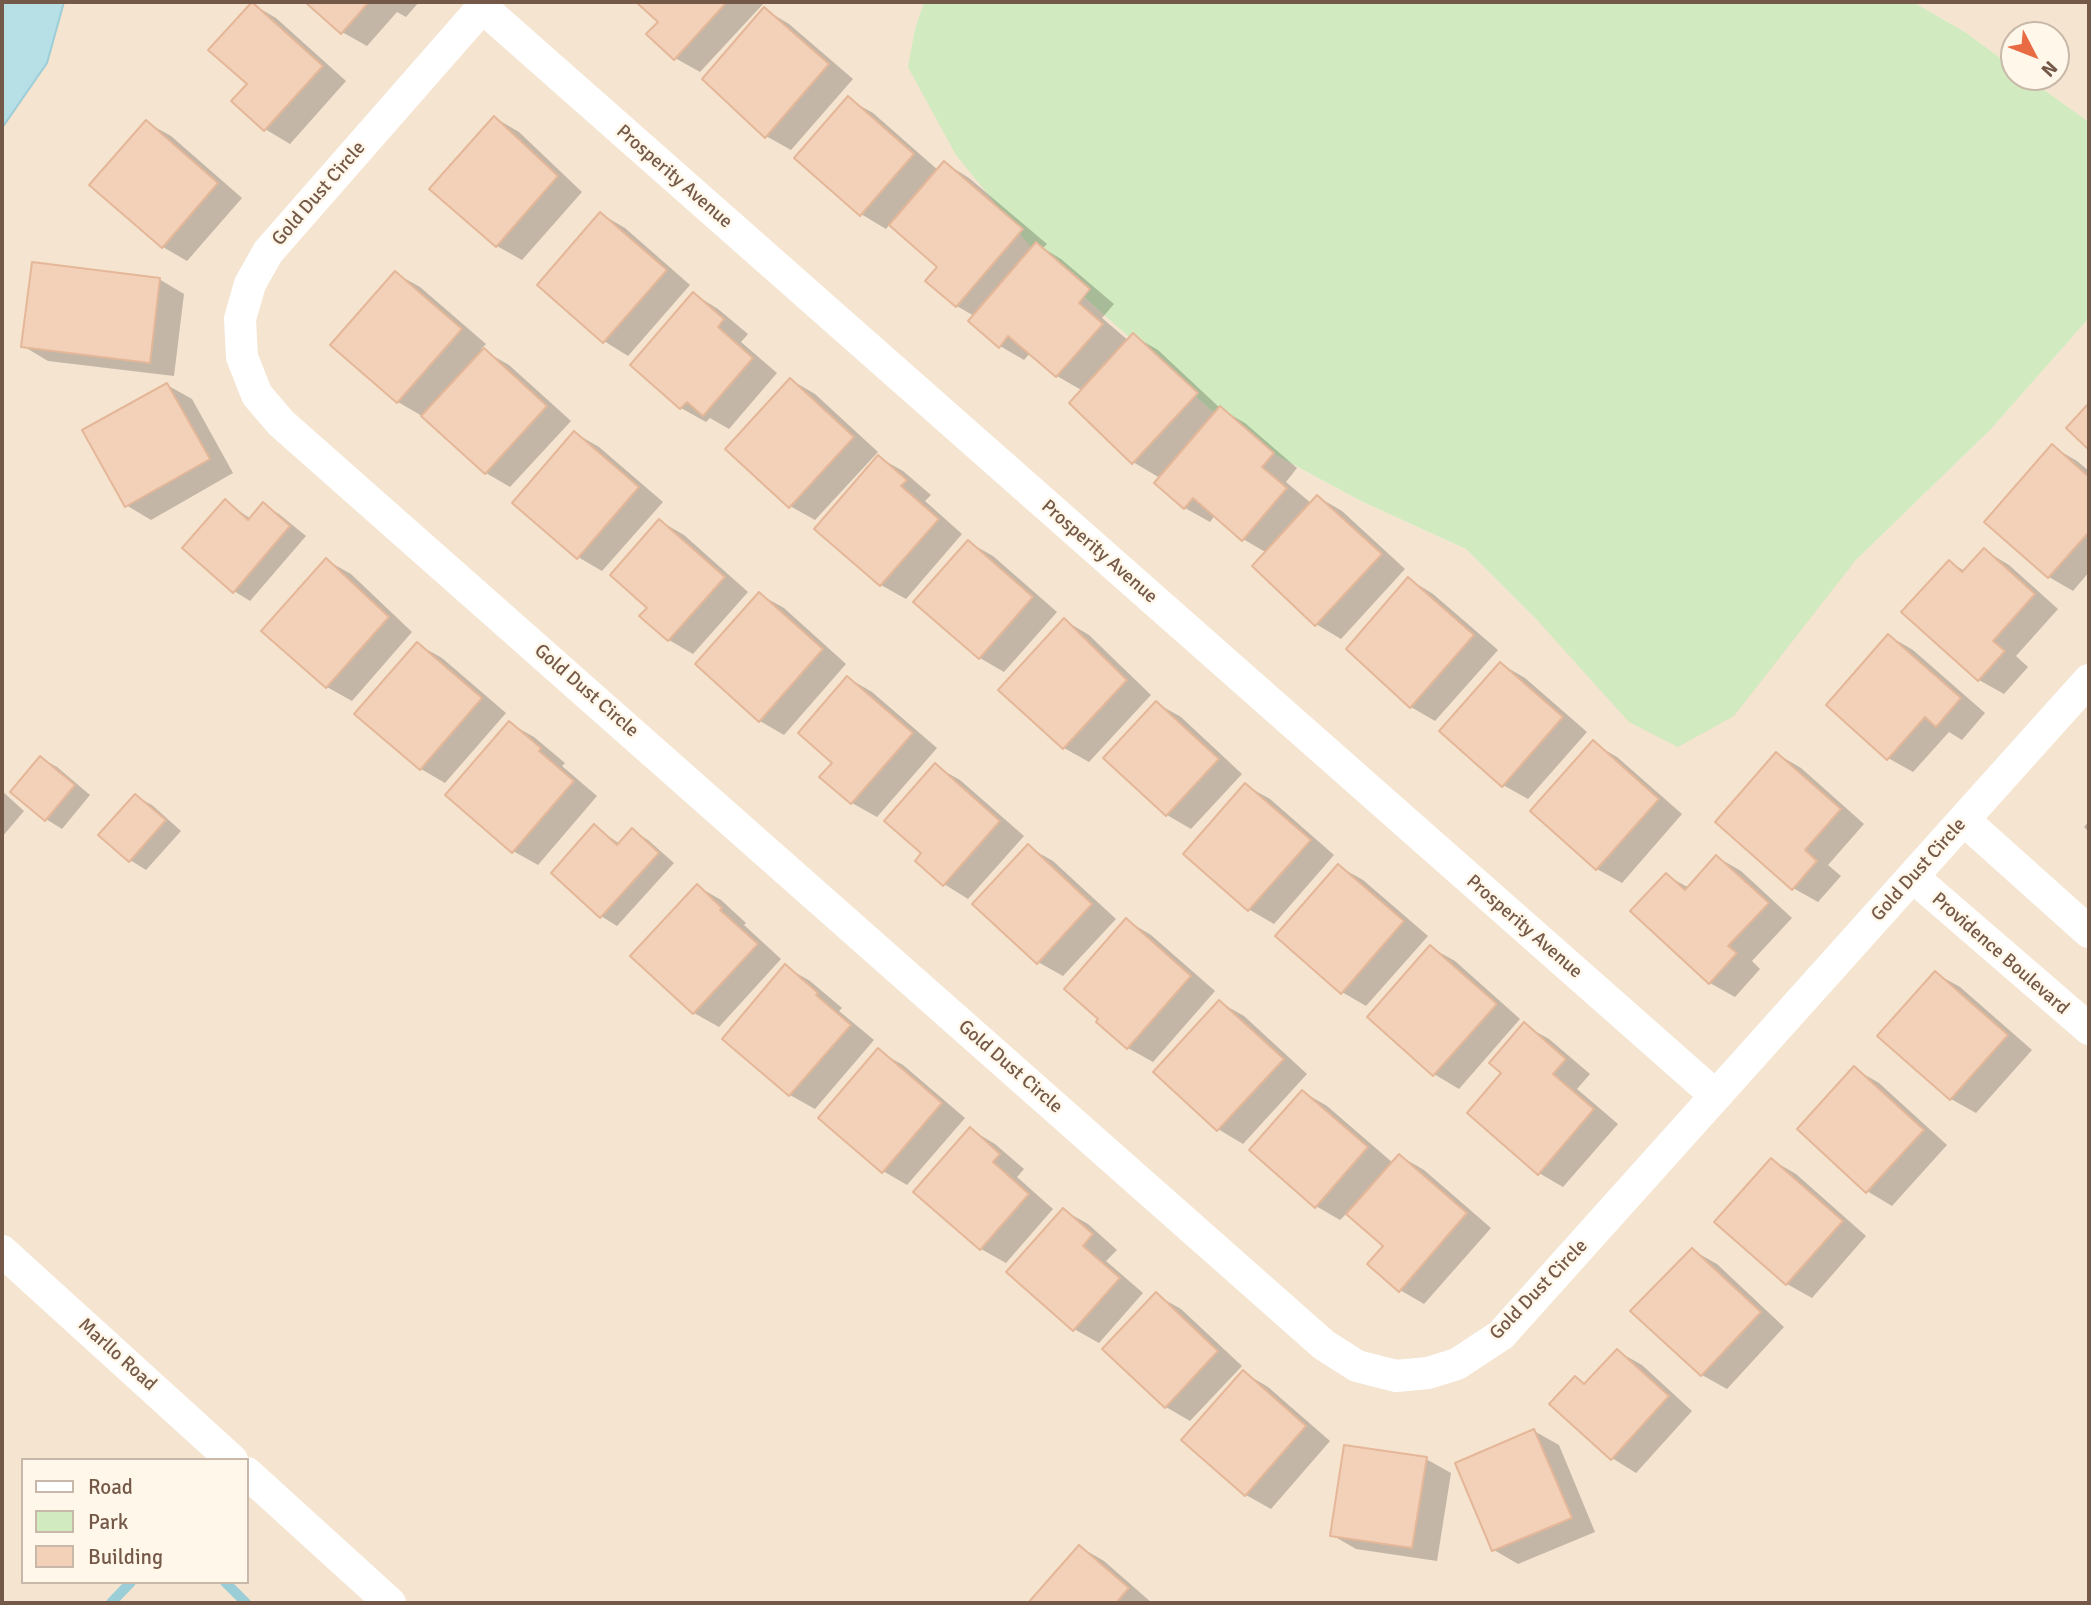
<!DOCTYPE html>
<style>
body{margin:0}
#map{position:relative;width:2091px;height:1605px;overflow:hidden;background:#fdf3e2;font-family:Signika,sans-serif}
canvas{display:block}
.frame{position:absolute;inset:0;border:4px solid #755948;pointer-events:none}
.legend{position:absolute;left:21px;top:1458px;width:228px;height:126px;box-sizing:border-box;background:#fff7e9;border:2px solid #c8b8a9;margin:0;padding:9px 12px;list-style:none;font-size:21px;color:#755948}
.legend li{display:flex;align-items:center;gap:14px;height:35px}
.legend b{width:35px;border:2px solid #c8b8a9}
.north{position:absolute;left:2000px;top:21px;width:70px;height:70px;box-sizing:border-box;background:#fff7e9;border:2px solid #c8b8a9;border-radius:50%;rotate:132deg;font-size:19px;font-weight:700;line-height:28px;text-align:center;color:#755948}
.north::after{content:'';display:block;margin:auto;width:24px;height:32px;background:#e96b44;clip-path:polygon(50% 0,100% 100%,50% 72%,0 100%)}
</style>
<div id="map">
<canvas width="2091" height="1605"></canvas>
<div class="frame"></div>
<ul class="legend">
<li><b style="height:9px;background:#fff"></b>Road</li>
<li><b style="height:19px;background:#d1eac0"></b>Park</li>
<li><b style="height:19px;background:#f3d1b9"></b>Building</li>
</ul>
<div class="north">N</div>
</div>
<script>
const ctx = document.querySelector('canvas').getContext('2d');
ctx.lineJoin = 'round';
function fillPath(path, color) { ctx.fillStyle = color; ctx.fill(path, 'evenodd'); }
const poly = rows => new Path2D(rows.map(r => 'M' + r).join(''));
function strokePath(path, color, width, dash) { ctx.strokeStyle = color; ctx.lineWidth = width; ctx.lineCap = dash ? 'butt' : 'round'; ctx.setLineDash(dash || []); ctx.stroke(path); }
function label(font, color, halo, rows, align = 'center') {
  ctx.font = font + ' Signika,sans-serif'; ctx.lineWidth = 5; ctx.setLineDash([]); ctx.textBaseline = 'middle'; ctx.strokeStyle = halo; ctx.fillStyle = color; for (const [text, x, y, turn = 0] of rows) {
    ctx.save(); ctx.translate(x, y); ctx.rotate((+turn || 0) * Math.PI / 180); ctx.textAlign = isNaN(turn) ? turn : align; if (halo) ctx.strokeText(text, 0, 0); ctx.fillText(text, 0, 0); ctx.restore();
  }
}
fillPath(poly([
 [64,2,924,2,915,29,1038,256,1240,436,1363,502,1466,549,1538,621,1855,561,1991,429,2089,318,2089,1603,2,1603,2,128,47,63],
 [23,1460,247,1460,247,1582,23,1582],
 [1913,2,2089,2,2089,122,2026,77,2056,77,2056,35,2014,35,2014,68,1965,32]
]), '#f4e4d0');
fillPath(poly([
 [924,2,1913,2,1965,32,2014,68,2014,77,2026,77,2089,122,2089,318,1991,429,1855,561,1734,716,1678,747,1629,722,1538,621,1466,549,1363,502,1240,436,1038,256,956,155,908,67,915,29]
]), '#d1eac0');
const water = poly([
 [2,2,64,2,47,63,2,128,2,2]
]);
fillPath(water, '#b6dfe6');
strokePath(water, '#9cced8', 2);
fillPath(poly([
 [308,2,419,2,406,17,397,12,367,46,342,32],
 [639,2,762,2,764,3,700,72,675,58,660,22],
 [252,4,276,18,346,81,290,144,265,129],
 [764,9,789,24,853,79,791,150,766,136],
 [848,99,873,113,939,171,945,163,969,178,1047,244,1043,248,1061,259,1114,304,1102,318,1129,341,1134,336,1158,350,1221,409,1245,423,1297,468,1286,482,1312,504,1318,497,1342,511,1405,569,1341,639,1316,624,1255,566,1267,553,1243,539,1215,515,1210,522,1185,508,1160,478,1133,462,1083,391,1057,376,1030,353,1024,360,1000,346,974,316,957,306,940,267,890,224,886,229,861,214],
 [495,118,519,132,582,192,522,260,497,246,432,189],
 [146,122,171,136,242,198,187,261,163,247],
 [601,214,625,228,690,285,628,356,604,341],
 [395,273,420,287,486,344,481,349,509,365,571,421,510,487,486,473,422,416,398,402],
 [159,279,184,294,174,376,48,361,23,346],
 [694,294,718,309,748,334,741,342,777,373,729,429,710,418,706,422,681,408],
 [791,380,815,394,878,452,815,520,790,506],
 [167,385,192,399,233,473,151,520,126,505],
 [575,433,599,447,663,502,602,571,578,557],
 [2053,447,2077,461,2089,471,2089,572,2073,591,2049,577],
 [878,457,903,471,931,495,925,501,962,534,906,599,881,585,816,529],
 [225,501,251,519,263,505,279,514,306,536,250,601,234,591],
 [660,521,684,535,748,592,693,654,669,640],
 [968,542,993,556,1057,612,1004,672,980,658],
 [1984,550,2009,565,2058,609,2016,656,2028,667,2004,694,1979,680,1949,562,1965,571],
 [326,560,351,574,412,632,352,701,327,687,264,631],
 [1409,579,1433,594,1498,650,1435,721,1411,707],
 [759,594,784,608,846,664,784,735,760,721],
 [1064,620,1089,635,1151,695,1089,762,1064,748,1001,689],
 [1889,636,1913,650,1985,713,1962,740,1949,732,1913,772,1888,758],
 [417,644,442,658,506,713,445,783,421,769],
 [1501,664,1525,678,1587,732,1528,799,1503,785],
 [848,678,872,692,937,748,877,817,852,803,822,777,834,763],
 [1156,703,1181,717,1242,774,1191,829,1167,815],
 [509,723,534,737,565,763,562,766,597,796,538,865,513,851],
 [1593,743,1617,757,1682,814,1622,883,1597,869],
 [1777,754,1801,768,1864,824,1828,865,1841,876,1818,902,1793,888],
 [41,758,57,767,90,795,62,829,46,819],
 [935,766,960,780,1024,836,968,899,944,884,923,853],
 [1245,785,1270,799,1334,855,1274,924,1250,910,1185,854],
 [2,791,24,811,2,837],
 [135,796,152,805,181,831,146,870,130,860],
 [2089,821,2089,832,2084,827],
 [595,827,620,844,632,830,648,840,674,863,617,926,601,916],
 [1028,847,1053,861,1116,919,1063,976,1038,962],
 [1717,857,1741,871,1792,918,1752,961,1760,969,1735,997,1710,983,1633,911,1666,875,1689,888],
 [1338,866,1363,880,1428,936,1366,1006,1342,992],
 [697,886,721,900,746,923,744,925,781,959,719,1027,694,1013],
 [1126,920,1151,935,1215,991,1153,1062,1128,1048,1101,1019],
 [1430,947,1455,961,1520,1019,1459,1089,1434,1074],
 [786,967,810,981,842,1008,839,1011,874,1040,815,1109,790,1095,725,1039],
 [1935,973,1960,987,2032,1050,1976,1113,1951,1099,1880,1036],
 [1219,1002,1244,1016,1307,1074,1243,1144,1218,1129],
 [1524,1025,1549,1039,1590,1074,1577,1089,1618,1124,1563,1187,1539,1173,1503,1073],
 [878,1051,903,1065,965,1118,907,1185,883,1171],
 [1855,1069,1879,1083,1947,1145,1892,1206,1867,1191],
 [1303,1092,1327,1106,1393,1163,1400,1156,1424,1170,1491,1228,1424,1304,1400,1290,1385,1246,1347,1213,1340,1220,1316,1206],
 [970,1129,995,1144,1024,1169,1017,1177,1053,1209,1006,1263,981,1249,915,1192],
 [1772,1160,1796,1174,1866,1236,1812,1298,1787,1284,1717,1222],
 [1063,1210,1088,1224,1117,1250,1106,1261,1143,1293,1099,1343,1074,1329],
 [1692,1250,1717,1264,1784,1327,1727,1389,1702,1375,1633,1311],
 [1156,1295,1181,1309,1242,1366,1190,1421,1166,1407],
 [1617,1351,1642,1365,1692,1411,1636,1473,1612,1458,1575,1378,1586,1384],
 [1243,1372,1268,1387,1330,1441,1271,1509,1246,1495],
 [1534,1431,1559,1445,1595,1532,1518,1564,1494,1550],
 [1426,1459,1451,1473,1437,1561,1356,1549,1332,1535],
 [1080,1547,1104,1561,1152,1603,1030,1603]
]), '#0003');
strokePath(poly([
 [225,1582,246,1603],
 [111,1603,131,1582]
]), '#9cced8', 10);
const building = poly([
 [252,2,323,66,264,131,231,101,247,84,208,50,252,2],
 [305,2,369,2,341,34,305,2],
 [636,2,727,2,674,60,646,34,658,22,636,2],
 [764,7,829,64,765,138,702,79,764,7],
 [848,96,914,154,860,216,794,158,848,96],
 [494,116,558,176,496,247,429,189,494,116],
 [146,120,218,183,162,248,89,185,146,120],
 [944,161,1023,229,956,307,925,281,937,267,889,225,944,161],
 [600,212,667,270,603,343,537,285,600,212],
 [1036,242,1090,289,1079,303,1103,324,1056,377,1008,336,999,348,968,321,1036,242],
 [32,262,160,278,150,363,21,347,32,262],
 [395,271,462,329,397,403,330,345,395,271],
 [693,292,724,319,718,327,753,358,703,416,687,402,680,409,630,365,693,292],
 [1133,333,1198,393,1132,464,1069,403,1133,333],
 [484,348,547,406,485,474,421,416,484,348],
 [790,378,854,437,789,508,725,449,790,378],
 [167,383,210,459,125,507,82,430,167,383],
 [2089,403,2089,450,2066,428,2089,403],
 [1220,406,1274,453,1262,467,1287,488,1242,541,1193,498,1184,509,1154,483,1220,406],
 [574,431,639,487,577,559,512,503,574,431],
 [2052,444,2089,477,2089,532,2048,578,1984,522,2052,444],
 [878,455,907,480,901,486,939,519,880,586,814,529,878,455],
 [1317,495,1382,554,1315,626,1252,566,1317,495],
 [225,499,248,520,263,502,290,526,233,593,182,548,225,499],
 [659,519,725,577,668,641,639,616,647,608,610,575,659,519],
 [968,540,1033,597,979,659,913,602,968,540],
 [1984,548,2035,594,1993,641,2005,651,1978,681,1901,612,1949,560,1962,572,1984,548],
 [326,558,389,617,326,688,261,631,326,558],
 [1408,577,1474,635,1410,708,1346,649,1408,577],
 [759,592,823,649,759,722,695,664,759,592],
 [1064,618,1127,680,1063,749,998,690,1064,618],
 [1888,634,1961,698,1936,727,1925,717,1887,760,1826,705,1888,634],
 [417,642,482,698,420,770,354,714,417,642],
 [1500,662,1563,717,1502,787,1439,731,1500,662],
 [847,676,913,733,851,804,819,777,832,763,798,733,847,676],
 [1156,701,1219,759,1166,816,1103,758,1156,701],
 [509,721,541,748,539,751,574,781,512,853,445,795,509,721],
 [1593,740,1659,799,1596,870,1530,811,1593,740],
 [1776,752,1841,809,1805,850,1817,861,1792,890,1715,822,1776,752],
 [40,756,75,785,45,821,10,792,40,756],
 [935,763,1000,821,943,886,915,861,921,853,884,821,935,763],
 [1245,783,1311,840,1248,911,1183,854,1245,783],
 [135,794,166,820,129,862,98,835,135,794],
 [594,824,617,845,632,828,659,853,600,918,551,873,594,824],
 [1028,844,1092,904,1037,964,972,904,1028,844],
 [1716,855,1769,903,1728,946,1737,953,1709,984,1630,911,1666,873,1685,890,1716,855],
 [1338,864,1404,921,1341,994,1275,936,1338,864],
 [697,884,722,908,720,910,758,944,693,1014,630,956,697,884],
 [1126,918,1191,976,1127,1049,1096,1022,1098,1019,1064,989,1126,918],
 [1430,945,1497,1004,1433,1076,1367,1017,1430,945],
 [785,964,818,993,816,995,851,1025,789,1096,722,1039,785,964],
 [1935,971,2008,1035,1950,1100,1877,1036,1935,971],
 [1219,1000,1284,1059,1217,1131,1153,1072,1219,1000],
 [1524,1022,1566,1059,1553,1074,1594,1109,1538,1175,1467,1113,1501,1073,1489,1063,1524,1022],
 [878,1048,942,1103,882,1173,818,1118,878,1048],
 [1854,1066,1924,1130,1866,1193,1797,1129,1854,1066],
 [1302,1090,1368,1147,1315,1208,1249,1150,1302,1090],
 [970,1127,1000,1154,993,1162,1029,1194,980,1250,913,1192,970,1127],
 [1399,1154,1467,1213,1399,1292,1367,1264,1383,1246,1346,1214,1399,1154],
 [1771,1158,1843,1221,1786,1285,1714,1222,1771,1158],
 [1063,1208,1093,1234,1083,1246,1120,1278,1073,1331,1006,1272,1063,1208],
 [1692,1248,1761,1312,1701,1376,1630,1311,1692,1248],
 [1156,1292,1218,1351,1165,1408,1102,1349,1156,1292],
 [1617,1349,1669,1396,1611,1460,1549,1404,1575,1376,1584,1384,1617,1349],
 [1243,1370,1306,1426,1245,1496,1181,1440,1243,1370],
 [1534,1429,1572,1518,1492,1551,1455,1463,1534,1429],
 [1344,1445,1427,1457,1412,1548,1330,1536,1344,1445],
 [1079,1545,1129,1588,1116,1603,1028,1603,1079,1545]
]);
fillPath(building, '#f3d1b9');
strokePath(building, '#e5b799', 2);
strokePath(poly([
 [487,2,268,252,250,284,240,319,242,357,257,395,281,423,1324,1345,1357,1366,1396,1376,1428,1373,1457,1364,1501,1335,2089,680],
 [482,7,1716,1096],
 [1964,820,2089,932],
 [1913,877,2089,1029],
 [2,1251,232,1460],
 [247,1473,390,1603]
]), '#fff', 32);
label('19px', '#755948', '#fff7e9', [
 ["Prosperity Avenue",674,177,41],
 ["Gold Dust Circle",319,194,-49],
 ["Prosperity Avenue",1099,552,41],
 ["Gold Dust Circle",586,691,41],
 ["Gold Dust Circle",1919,870,-48],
 ["Prosperity Avenue",1524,927,41],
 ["Providence Boulevard",2000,954,41],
 ["Gold Dust Circle",1010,1067,41],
 ["Gold Dust Circle",1539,1290,-46],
 ["Marllo Road",117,1355,42]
]);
</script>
